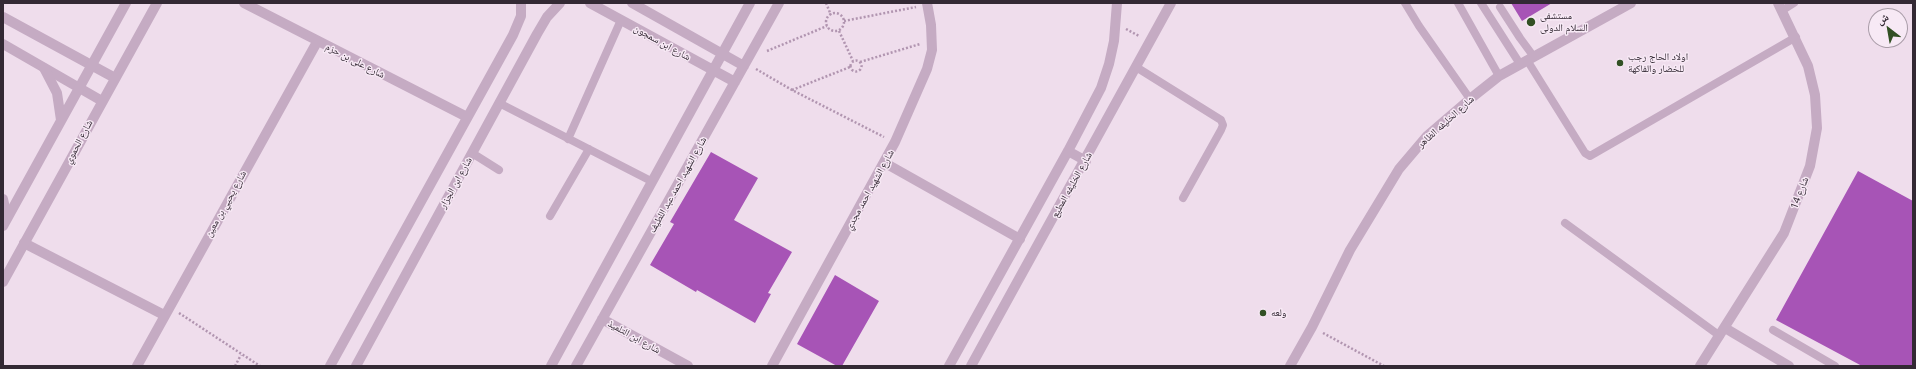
<!DOCTYPE html>
<meta charset="utf-8">
<style>
body{margin:0}
#map{position:relative;width:1916px;height:369px;overflow:hidden;background:#efddec;font-family:"Noto Sans","Noto Naskh Arabic",sans-serif}
canvas{display:block}
.frame{position:absolute;inset:0;border:4px solid #332934;pointer-events:none}
.north{position:absolute;left:1868px;top:8px;width:40px;height:40px;box-sizing:border-box;background:#f7e9f5;border:1px solid #a99ca8;border-radius:50%;rotate:329deg;font-size:11px;font-weight:700;line-height:16px;text-align:center;color:#332934}
.north::after{content:'';display:block;margin:auto;width:14px;height:18px;background:#325024;clip-path:polygon(50% 0,100% 100%,50% 72%,0 100%)}
</style>
<div id="map">
<canvas width="1916" height="369"></canvas>
<div class="frame"></div>
<div class="north">ش</div>
</div>
<script>
const ctx = document.querySelector('canvas').getContext('2d');
ctx.lineJoin = 'round';
function fillPath(path, color) { ctx.fillStyle = color; ctx.fill(path, 'evenodd'); }
const poly = rows => new Path2D(rows.map(r => 'M' + r).join(''));
function strokePath(path, color, width, dash) { ctx.strokeStyle = color; ctx.lineWidth = width; ctx.lineCap = dash ? 'butt' : 'round'; ctx.setLineDash(dash || []); ctx.stroke(path); }
function label(font, color, halo, rows, align = 'center') {
  ctx.font = font + ' "Noto Sans","Noto Naskh Arabic",sans-serif'; ctx.lineWidth = 3; ctx.setLineDash([]); ctx.textBaseline = 'middle'; ctx.strokeStyle = halo; ctx.fillStyle = color; for (const [text, x, y, turn = 0] of rows) {
    ctx.save(); ctx.translate(x, y); ctx.rotate((+turn || 0) * Math.PI / 180); ctx.textAlign = isNaN(turn) ? turn : align; if (halo) ctx.strokeText(text, 0, 0); ctx.fillText(text, 0, 0); ctx.restore();
  }
}
fillPath(poly([
 [1511,3,1552,3,1522,21],
 [711,152,758,178,734,220,792,252,768,293,771,294,755,323,697,290,696,292,650,265,674,224,670,222],
 [1858,171,1913,201,1913,366,1862,366,1776,320],
 [835,275,879,301,842,366,837,366,797,344]
]), '#a754b6');
strokePath(poly([
 [826,3,831,15],
 '826 22a9 9 0 1 1 18 0a9 9 0 1 1-18 0Z',
 [844,21,916,7],
 [1126,29,1139,36],
 [839,31,853,61],
 [767,51,827,26],
 '850.5 66a5.5 5.5 0 1 1 11 0a5.5 5.5 0 1 1-11 0Z',
 [860,62,920,44],
 [756,69,792,90,884,137],
 [792,90,850,67],
 [179,313,260,366],
 [1323,333,1384,366],
 [235,366,241,355]
]), '#b195b0', 2.5, [2, 2]);
strokePath(poly([
 [1405,3,1419,26,1470,99],
 [1458,3,1499,76],
 [1481,3,1520,64],
 [1500,7,1520,38,1534,57],
 [1783,10,1794,3],
 [1527,60,1585,153,1590,156,1796,37],
 [1136,67,1221,120,1223,125,1221,130,1183,198],
 [499,103,651,181],
 [568,139,621,20],
 [472,153,499,170],
 [550,216,589,149],
 [1565,223,1720,336],
 [1773,330,1835,366]
]), '#c5abc3', 8);
strokePath(poly([
 [244,3,467,117],
 [590,3,735,82],
 [632,3,744,66],
 [3,17,115,78],
 [3,44,102,101],
 [885,163,1020,239],
 [3,199,7,217],
 [24,243,164,315],
 [602,319,688,366],
 [1725,328,1789,366],
 [137,366,317,42],
 [330,366,513,35,521,16,521,3],
 [356,366,537,34,547,17,560,3],
 [551,366,750,3],
 [576,366,779,3],
 [772,366,895,142,927,69,932,50,931,25,927,3],
 [1290,366,1312,327,1350,250,1399,169,1427,136,1470,99,1499,76,1631,3],
 [1700,366,1784,233,1810,166,1817,128,1815,95,1808,66,1778,3]
]), '#c5abc3', 10);
strokePath(poly([
 [44,68,57,93,61,120],
 [1068,151,1086,161],
 [3,226,126,3],
 [3,282,157,3],
 [949,366,1068,151,1101,88,1109,64,1114,41,1117,3],
 [971,366,1171,3]
]), '#c5abc3', 10);
for (const [x, y, r, color] of [
 [1531,22,5,"#325024"],
 [1620,63,4,"#325024"],
 [1263,313,4,"#325024"]
]) { const dot = new Path2D(); dot.arc(x, y, r, 0, 2 * Math.PI); ctx.fillStyle = color; ctx.fill(dot); strokePath(dot, '#f7e9f5', 1.5); }
label('10px', '#332934', '#f7e9f5', [
 ["مستشفى",1540,16],
 ["السلام الدولى",1540,28],
 ["اولاد الحاج رجب",1628,57],
 ["للخضار والفاكهة",1628,69],
 ["ولعه",1271,313]
], 'left');
label('10px', '#332934', '#f7e9f5', [
 ["شارع ابن سمجون",662,43,29],
 ["شارع على بن حزم",355,61,27],
 ["شارع الخليفه الظاهر",1446,122,-42],
 ["شارع الحموي",79,142,-62],
 ["شارع ابن الجزار",456,183,-61],
 ["شارع الشهيد احمد عبد اللطيف",678,185,-61],
 ["شارع الخليفه المطيع",1072,185,-61],
 ["شارع الشهيد احمد مجدي",870,190,-61],
 ["شارع 14",1800,193,-69],
 ["شارع يحيي بن معين",226,204,-61],
 ["شارع ابن التلميذ",634,337,29]
]);
</script>
